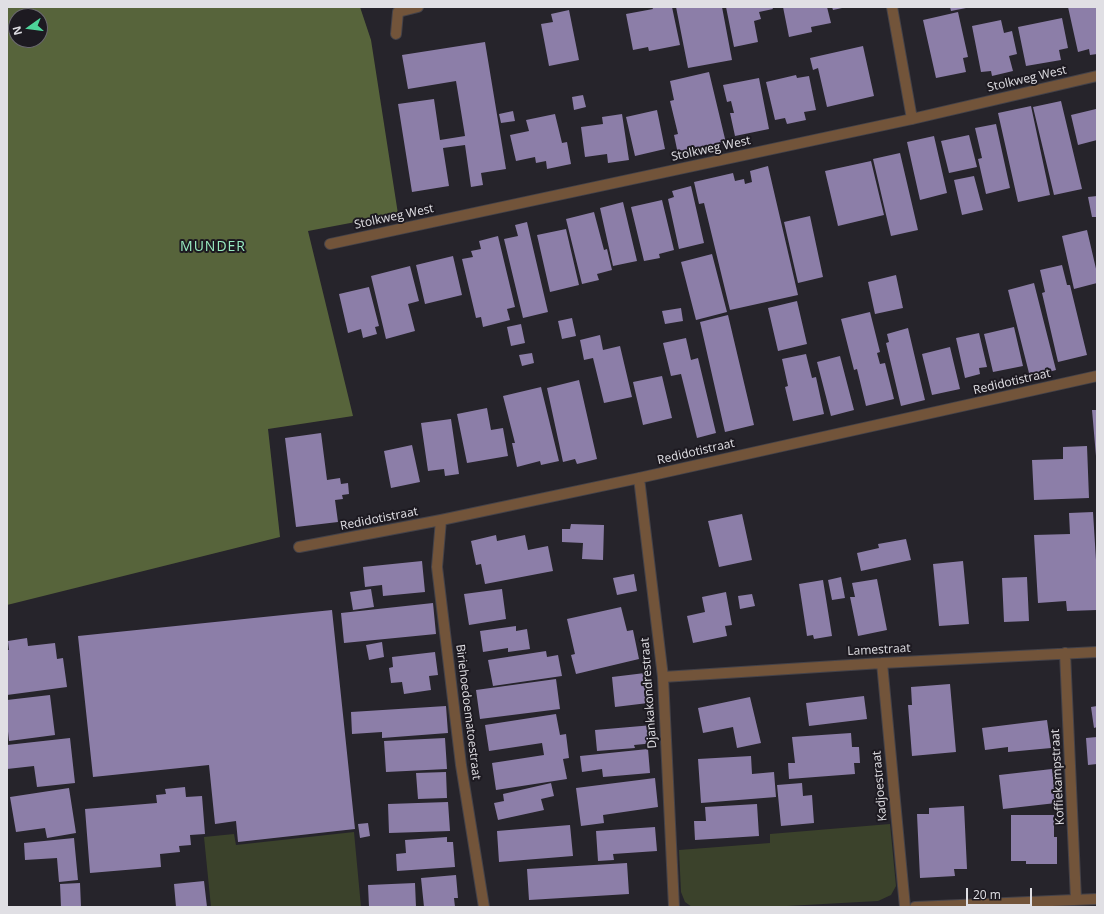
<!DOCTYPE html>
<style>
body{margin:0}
#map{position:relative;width:1104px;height:914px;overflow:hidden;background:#26242b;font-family:"Open Sans",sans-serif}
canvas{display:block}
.frame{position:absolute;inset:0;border:8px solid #e0dfe4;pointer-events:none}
.north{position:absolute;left:8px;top:8px;width:40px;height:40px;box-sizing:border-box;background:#1d1a21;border:1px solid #6b696f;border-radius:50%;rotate:256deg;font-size:11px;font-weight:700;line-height:16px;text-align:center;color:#e0dfe4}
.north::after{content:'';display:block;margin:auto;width:14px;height:18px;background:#4dd39a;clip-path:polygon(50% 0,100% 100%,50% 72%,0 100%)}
.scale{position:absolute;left:966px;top:888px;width:66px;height:18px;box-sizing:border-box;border:2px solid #e0dfe4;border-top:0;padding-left:5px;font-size:12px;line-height:14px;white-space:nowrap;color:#e0dfe4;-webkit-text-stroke:3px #1d1a21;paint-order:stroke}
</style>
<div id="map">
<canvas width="1104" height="914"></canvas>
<div class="frame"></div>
<div class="north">N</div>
<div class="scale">20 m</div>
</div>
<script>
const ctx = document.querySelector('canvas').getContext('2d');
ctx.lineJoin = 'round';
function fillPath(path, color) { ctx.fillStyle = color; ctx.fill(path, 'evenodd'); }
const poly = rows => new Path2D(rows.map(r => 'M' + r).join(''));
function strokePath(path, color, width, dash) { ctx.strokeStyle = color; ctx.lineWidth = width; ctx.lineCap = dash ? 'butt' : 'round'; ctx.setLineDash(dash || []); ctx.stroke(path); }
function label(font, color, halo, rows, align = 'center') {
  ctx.font = font + ' "Open Sans",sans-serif'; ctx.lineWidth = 4; ctx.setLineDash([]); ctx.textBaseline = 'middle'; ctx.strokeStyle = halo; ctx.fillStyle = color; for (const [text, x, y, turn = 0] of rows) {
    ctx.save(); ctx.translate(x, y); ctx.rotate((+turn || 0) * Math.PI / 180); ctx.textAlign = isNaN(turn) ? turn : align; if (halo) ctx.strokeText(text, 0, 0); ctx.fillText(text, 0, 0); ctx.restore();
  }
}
fillPath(poly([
 [890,824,896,886,891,895,878,901,769,907,692,907,685,902,681,892,679,850,770,843,770,834],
 [354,832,361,907,211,907,204,837,234,834,236,845]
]), '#3b422b');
fillPath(poly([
 [7,7,360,7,371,40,398,214,308,231,353,416,268,429,280,537,7,605],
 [16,16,40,16,40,40,16,40]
]), '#57643b');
fillPath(poly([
 [652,7,672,7,680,45,649,51,648,47,633,50,626,14,653,9],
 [676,7,722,7,732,60,688,68],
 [726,7,772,7,773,9,759,12,761,19,754,21,758,42,734,47],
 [783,7,827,7,831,23,811,27,812,32,789,37],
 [832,7,842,7,842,8,833,10],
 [950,7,966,7,966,8,951,11],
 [1068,7,1097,7,1097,54,1090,55,1089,49,1078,52],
 [569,10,579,60,549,66,541,24,553,22,551,14],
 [958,12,968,57,963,58,966,72,936,78,923,20],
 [1062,18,1068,48,1059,50,1061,60,1026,66,1018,27],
 [1001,20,1004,33,1012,31,1017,54,1009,56,1013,71,992,76,991,71,981,72,972,26],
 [485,42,506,169,481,173,483,185,471,187,465,145,443,148,449,186,412,192,398,104,434,99,440,140,465,136,456,81,408,89,402,55],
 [863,46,874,96,827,107,818,68,813,70,810,58],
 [709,72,726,143,678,154,674,135,678,134,670,101,674,100,670,81],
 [796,75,797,78,809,76,816,110,804,112,806,120,787,124,785,118,775,120,766,82],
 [759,78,769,129,735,136,730,113,734,113,731,101,727,102,723,85],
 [583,95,586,107,574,110,572,97],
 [1061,101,1082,189,1054,195,1033,107],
 [1031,106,1050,195,1018,202,998,113],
 [1096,109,1097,140,1078,145,1071,115],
 [657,110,665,149,635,156,626,117],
 [513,111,515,121,501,123,499,114],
 [555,114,562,143,567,142,571,164,547,169,546,161,536,163,535,157,516,161,510,135,529,131,526,120],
 [622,114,629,160,608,163,607,154,585,157,581,127,603,124,602,117],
 [996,124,1010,188,986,194,978,159,982,158,975,128],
 [969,135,977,167,949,173,941,141],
 [934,136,947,193,920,200,907,142],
 [900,153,918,230,891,236,873,159],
 [871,161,884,215,838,226,825,171],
 [768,166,798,295,730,310,704,203,699,204,694,182,733,173,735,181,744,179,745,184,752,182,750,171],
 [974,176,983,210,962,215,954,180],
 [691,186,704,243,679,249,668,199,674,197,672,191],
 [1097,196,1097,217,1092,217,1088,197],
 [662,200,674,250,659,254,660,258,644,261,631,207],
 [623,202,637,261,613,266,600,208],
 [594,212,604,250,607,249,612,270,597,274,599,280,582,284,566,219],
 [810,216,823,277,798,283,784,222],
 [527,222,548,312,523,318,504,239,518,236,515,225],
 [566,229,579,285,550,292,537,235],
 [1087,230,1097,273,1097,283,1074,289,1062,236],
 [498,236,515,307,507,309,510,320,483,327,481,317,476,318,462,259,473,257,471,251,481,249,479,241],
 [712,254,727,312,696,320,681,262],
 [453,256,462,295,425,304,416,265],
 [1062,265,1067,285,1070,285,1087,355,1058,362,1042,293,1045,292,1040,270],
 [410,266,419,301,408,304,415,331,386,339,371,276],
 [896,275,903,308,875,314,868,282],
 [1034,283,1056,370,1030,377,1008,290],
 [369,287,379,326,375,327,377,334,363,338,361,329,348,333,339,294],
 [797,301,807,344,778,351,768,308],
 [681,308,683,321,665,324,662,311],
 [870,312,880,352,877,353,880,364,885,363,894,399,866,406,857,369,854,370,841,319],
 [728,315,754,425,725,432,700,322],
 [572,318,576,336,562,339,558,321],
 [521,324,525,343,511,346,507,327],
 [1014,327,1023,366,993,372,984,334],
 [908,328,925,400,901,406,886,343,889,342,887,334],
 [979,333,987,367,979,368,980,374,965,378,956,338],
 [600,335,603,350,620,346,632,397,604,403,593,358,584,360,580,340],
 [686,338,691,360,698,358,716,433,697,438,681,374,671,376,663,343],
 [950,347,960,389,932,395,922,354],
 [532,353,534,363,522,366,519,355],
 [806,354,812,378,816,377,824,414,793,421,785,387,788,386,782,359],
 [840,356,854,410,831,416,817,362],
 [662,376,672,418,643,425,633,382],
 [579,380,597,459,577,464,575,459,563,462,547,388],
 [541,387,559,461,541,465,540,461,517,467,512,443,515,443,503,396],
 [487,408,491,430,503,428,508,456,467,463,457,414],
 [1092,410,1097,410,1097,456,1096,456],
 [451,419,459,474,445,476,444,469,428,471,421,423],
 [321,433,327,480,340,478,341,484,348,483,349,494,342,495,343,499,335,500,338,522,296,527,285,438],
 [412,445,420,482,391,488,384,451],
 [1087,446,1089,498,1034,500,1032,460,1063,459,1063,447],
 [1093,512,1097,576,1097,610,1067,611,1066,601,1038,603,1034,535,1070,534,1069,513],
 [742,514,752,560,719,567,708,521],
 [571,524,604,525,603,560,582,559,583,543,562,542,562,529,570,529],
 [496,535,497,541,525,535,528,550,548,546,553,571,485,584,481,564,476,565,471,541],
 [906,539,911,560,861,571,857,553,879,548,878,544],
 [422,561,425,592,383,596,382,585,365,587,363,567],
 [963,561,969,624,939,626,933,564],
 [634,574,637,591,617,595,613,578],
 [841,577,845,598,832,600,828,580],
 [1027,577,1029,621,1004,622,1002,578],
 [877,579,887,630,858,636,850,597,855,597,852,583],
 [823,580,832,636,814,639,813,635,807,636,799,584],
 [371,589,374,607,353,610,350,592],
 [502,589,506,619,469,625,464,594],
 [726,592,732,625,725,626,727,636,693,643,687,616,705,612,702,597],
 [752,594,755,606,740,609,738,596],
 [433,603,436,634,344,643,341,613],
 [621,607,627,631,633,630,639,659,576,674,571,655,575,654,567,619],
 [332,610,355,829,238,842,236,821,215,824,209,765,93,777,78,636],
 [516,626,516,631,527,629,530,649,508,652,508,648,483,652,480,631],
 [27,638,28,646,55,643,57,659,63,658,67,687,7,695,7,650,9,650,8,641],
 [382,642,384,657,369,660,366,645],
 [546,651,547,657,558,655,562,676,493,686,488,660],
 [435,652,438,675,429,676,431,690,404,694,402,682,391,683,389,668,393,667,392,657],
 [645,673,648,703,615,707,612,677],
 [556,679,560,709,480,719,476,690],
 [950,684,956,752,912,756,908,705,912,705,911,687],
 [50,695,55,735,9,741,7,722,7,700],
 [864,696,867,719,809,726,806,703],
 [750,697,761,743,737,748,733,727,703,733,698,708],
 [446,706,448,733,382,738,382,732,352,734,351,712],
 [1097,706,1097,727,1094,728,1091,707],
 [556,714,560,735,566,734,569,758,563,759,567,779,496,790,492,763,544,755,542,743,489,751,485,725],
 [1047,720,1051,748,1008,752,1008,747,985,750,982,728],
 [653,725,655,743,634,745,635,748,597,751,595,730],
 [851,733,852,747,859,747,860,763,854,763,855,774,789,779,788,763,795,763,792,737],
 [1097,737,1097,764,1088,765,1086,738],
 [70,738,75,783,37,787,34,766,7,769,7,745],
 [445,738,447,769,386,772,384,741],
 [648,749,650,773,603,777,602,769,582,772,580,756],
 [751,756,752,774,774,772,776,797,701,803,698,759],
 [1052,769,1056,803,1003,809,999,775],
 [446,772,447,798,418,799,416,773],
 [655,778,658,807,603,815,604,823,581,826,576,788],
 [551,783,554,796,541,799,544,810,498,820,494,803,504,801,503,794],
 [802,783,803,796,812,795,814,823,781,826,777,785],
 [185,787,186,797,202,796,205,834,190,835,191,845,179,846,180,852,160,854,161,867,90,873,85,809,157,803,156,795,166,794,165,789],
 [69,788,76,833,47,838,45,828,16,832,10,797],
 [448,802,450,831,389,833,388,804],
 [757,804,759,836,695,840,694,821,706,821,705,807],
 [964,806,967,869,954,869,955,876,920,878,917,814,929,814,929,808],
 [1011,815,1054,815,1054,837,1057,837,1057,864,1026,864,1026,861,1011,861],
 [368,823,370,836,360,838,358,824],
 [570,825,573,856,499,862,497,831],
 [655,827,657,851,613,854,614,860,598,861,596,831],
 [447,837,447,842,453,842,455,867,397,871,396,854,406,853,405,840],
 [74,838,78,880,59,882,57,858,25,860,24,843],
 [627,863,629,894,529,900,527,869],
 [456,875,458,898,454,898,455,907,424,907,421,878],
 [204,881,207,907,176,907,174,884],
 [80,883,81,907,61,907,60,884],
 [415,883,416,907,369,907,368,885]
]), '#8c7ea8');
const street = poly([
 [892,7,912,119],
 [396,34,398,12,418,7],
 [330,244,912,119,1097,76],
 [639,478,663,677,674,907],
 [441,520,437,567,461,765,484,907],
 [299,547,441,520,639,478,1097,376],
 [1065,653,1076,900],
 [882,663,905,907],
 [663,677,882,663,1097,652],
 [915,907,1097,899]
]);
strokePath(street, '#444249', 12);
strokePath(street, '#72543a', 10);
label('12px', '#e0dfe4', '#1d1a21', [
 ["Stolkweg West",1027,79,-13],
 ["Stolkweg West",711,149,-12],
 ["Stolkweg West",394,217,-12],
 ["Redidotistraat",1012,382,-13],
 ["Redidotistraat",696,452,-13],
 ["Redidotistraat",379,519,-11],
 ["Lamestraat",879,650,-3],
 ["Djankakondrestraat",649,693,-94],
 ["Biriehoedoematoestraat",468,712,83],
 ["Koffiekampstraat",1058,777,-93],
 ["Kadjoestraat",880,786,-95]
]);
ctx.letterSpacing = '1px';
label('14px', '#98ebc1', '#1d1a21', [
 ["MUNDER",213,247]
]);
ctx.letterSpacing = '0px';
</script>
